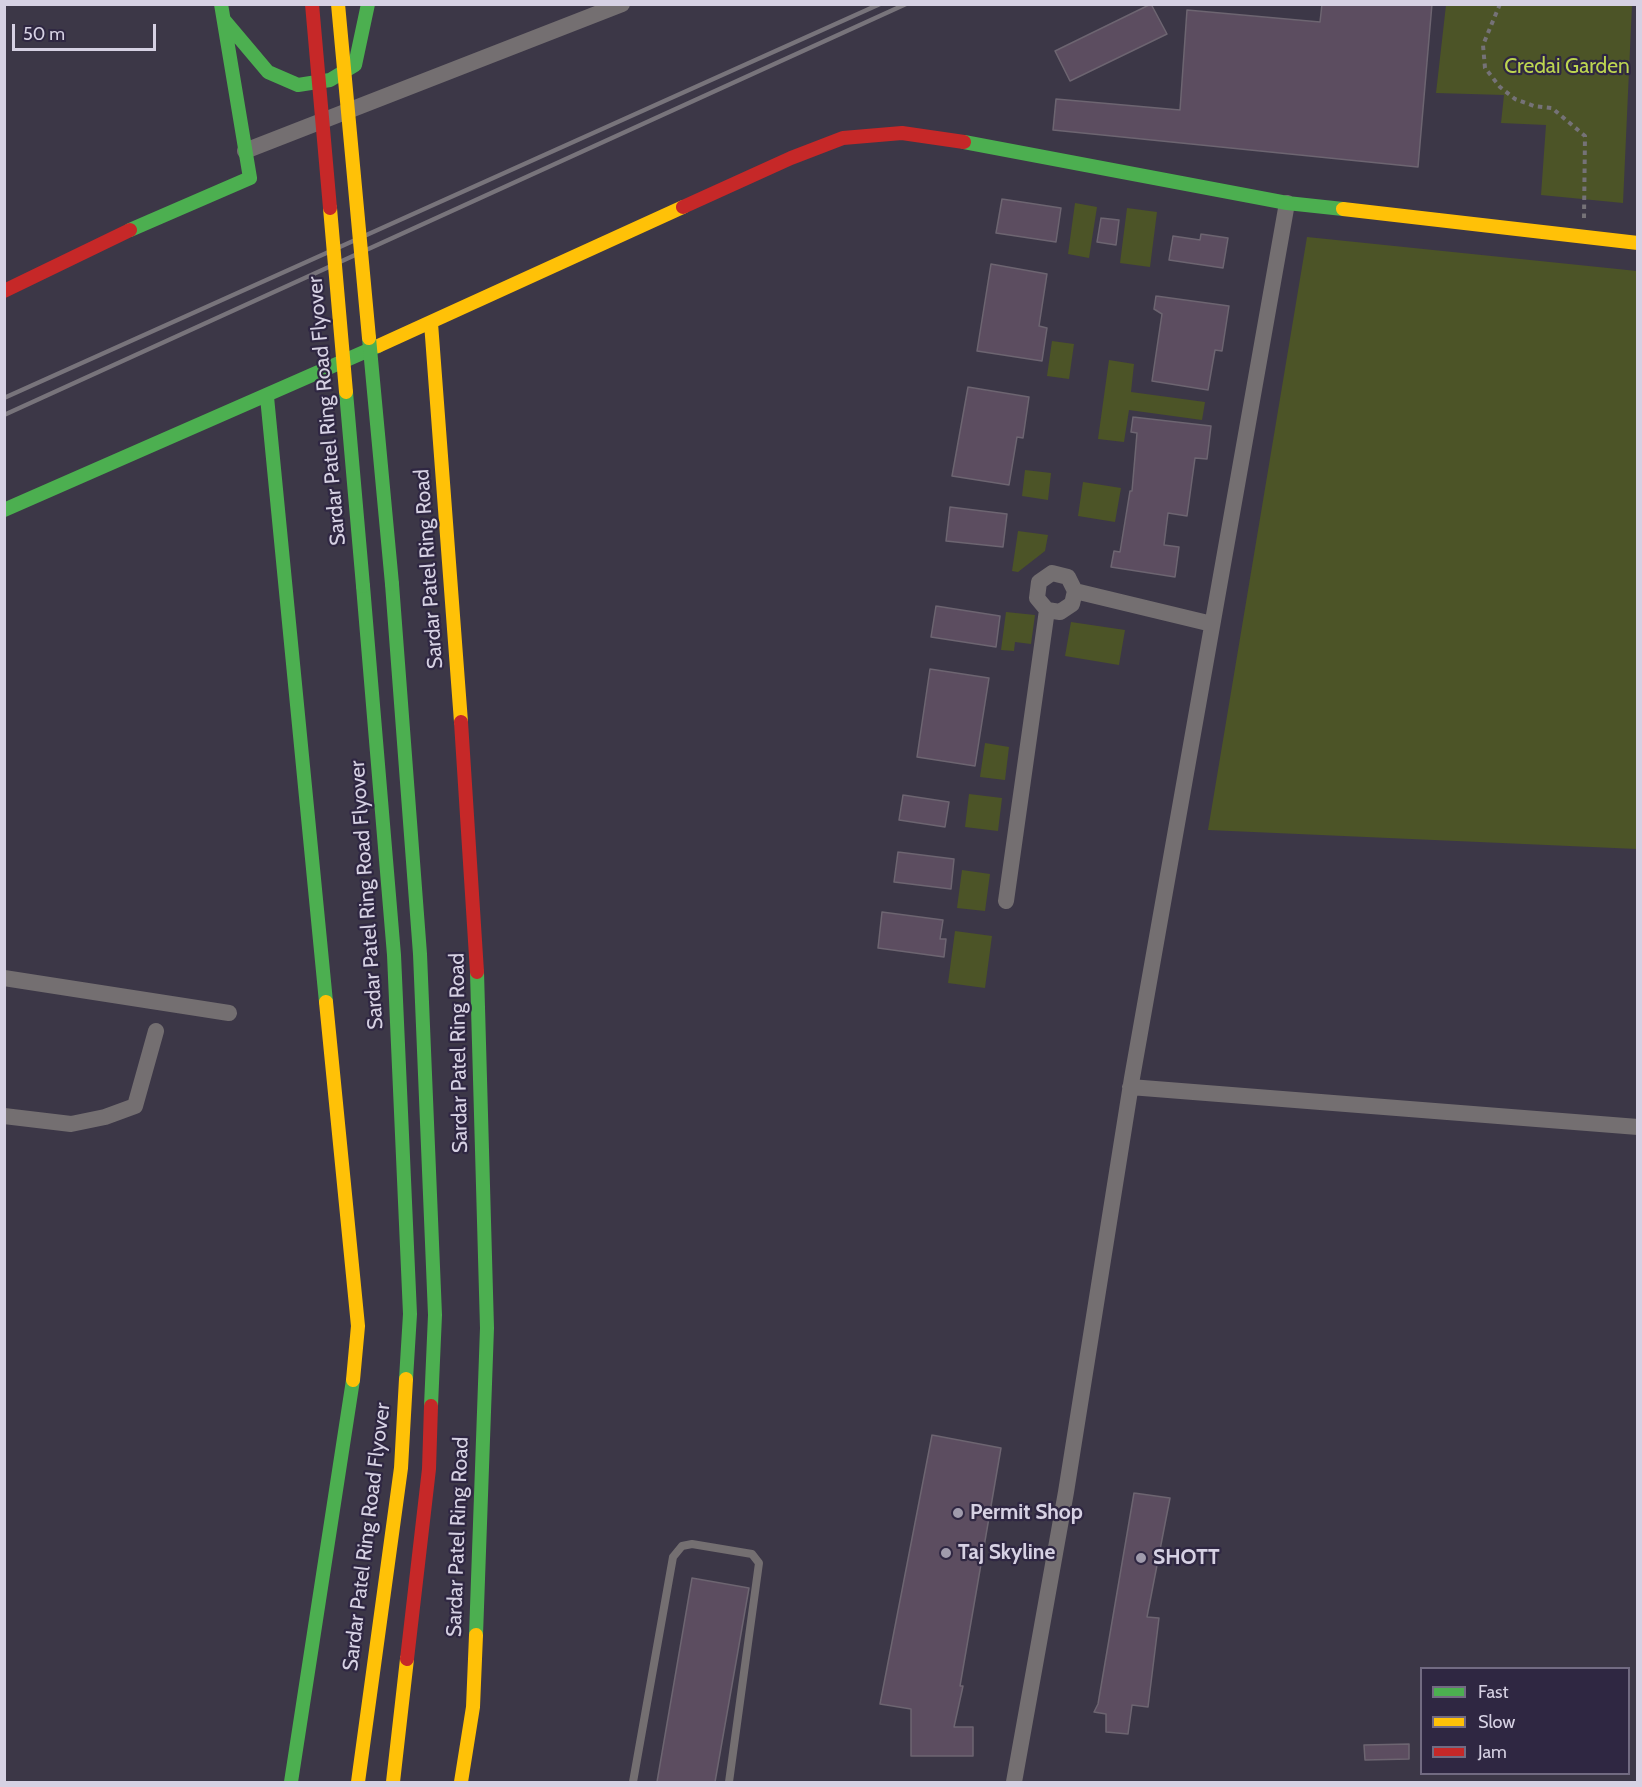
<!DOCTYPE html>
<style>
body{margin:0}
#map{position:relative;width:1642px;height:1787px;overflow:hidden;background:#3c3747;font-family:Cabin,sans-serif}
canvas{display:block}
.frame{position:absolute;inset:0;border:6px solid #d6d1e3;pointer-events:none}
.legend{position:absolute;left:1420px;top:1667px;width:210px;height:108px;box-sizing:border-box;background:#2f2742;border:2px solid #726b82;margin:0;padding:8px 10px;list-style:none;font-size:18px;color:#d6d1e3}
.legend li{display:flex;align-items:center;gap:12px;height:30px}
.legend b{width:30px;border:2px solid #726b82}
.scale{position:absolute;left:12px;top:24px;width:144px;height:27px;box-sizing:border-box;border:3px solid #d6d1e3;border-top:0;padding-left:8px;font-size:18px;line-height:21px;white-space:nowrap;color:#d6d1e3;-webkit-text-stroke:4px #2f2742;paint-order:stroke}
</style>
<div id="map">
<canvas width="1642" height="1787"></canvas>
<div class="frame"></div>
<ul class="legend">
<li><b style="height:8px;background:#4caf50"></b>Fast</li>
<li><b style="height:8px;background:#ffc107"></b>Slow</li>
<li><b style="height:8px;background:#c62828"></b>Jam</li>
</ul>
<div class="scale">50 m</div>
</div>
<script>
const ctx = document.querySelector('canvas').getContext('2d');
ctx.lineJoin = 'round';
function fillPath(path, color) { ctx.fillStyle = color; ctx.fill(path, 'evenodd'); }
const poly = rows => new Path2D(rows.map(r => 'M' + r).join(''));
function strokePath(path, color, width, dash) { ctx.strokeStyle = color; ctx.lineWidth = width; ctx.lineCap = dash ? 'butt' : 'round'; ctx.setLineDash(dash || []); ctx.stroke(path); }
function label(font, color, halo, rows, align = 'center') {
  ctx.font = font + ' Cabin,sans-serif'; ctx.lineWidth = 4.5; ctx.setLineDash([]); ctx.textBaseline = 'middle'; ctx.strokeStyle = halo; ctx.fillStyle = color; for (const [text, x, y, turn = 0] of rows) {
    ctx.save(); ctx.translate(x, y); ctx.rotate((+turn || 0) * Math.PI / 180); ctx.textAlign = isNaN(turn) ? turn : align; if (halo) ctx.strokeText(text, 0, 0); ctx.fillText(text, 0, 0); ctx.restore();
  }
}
fillPath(poly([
 [1446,5,1632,5,1623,203,1541,195,1546,125,1501,123,1504,95,1436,93],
 [1075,203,1097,207,1089,258,1068,254],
 [1127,208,1157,212,1150,267,1120,263],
 [1307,237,1637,271,1637,849,1208,830],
 [1052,341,1074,344,1069,379,1047,376],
 [1109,360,1134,364,1131,392,1205,402,1202,420,1129,410,1124,442,1098,439],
 [1025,470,1051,473,1048,500,1022,496],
 [1083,482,1121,488,1115,522,1078,516],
 [1018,531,1048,535,1045,551,1018,572,1012,571],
 [1006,612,1035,615,1031,644,1015,642,1014,651,1001,650],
 [1071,622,1125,630,1119,665,1065,656],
 [985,743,1009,747,1005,780,980,777],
 [969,794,1002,798,998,831,965,827],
 [962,870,990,874,985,911,957,908],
 [955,931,992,936,985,988,948,983]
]), '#4c5427');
const building = poly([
 [1151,4,1167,34,1070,81,1055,51,1151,4],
 [1322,4,1432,4,1418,167,1053,130,1056,99,1180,110,1187,10,1320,22,1322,4],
 [1002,199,1061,208,1056,242,996,233,1002,199],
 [1101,218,1119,220,1116,245,1097,242,1101,218],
 [1201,234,1228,238,1223,268,1169,260,1173,236,1200,240,1201,234],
 [991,264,1047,274,1039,326,1047,328,1042,361,977,351,991,264],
 [1156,296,1229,306,1222,351,1215,350,1208,390,1152,381,1162,314,1154,309,1156,296],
 [968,387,1029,397,1023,438,1017,437,1009,485,952,476,968,387],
 [1133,417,1211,426,1207,459,1195,458,1187,516,1168,513,1164,545,1179,547,1175,577,1111,567,1114,551,1120,552,1130,491,1132,491,1137,433,1131,432,1133,417],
 [950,507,1007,514,1003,547,946,541,950,507],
 [936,606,1000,616,996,647,931,637,936,606],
 [930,669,989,678,975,766,917,757,930,669],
 [903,795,949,802,945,827,899,820,903,795],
 [898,852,954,859,951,889,894,882,898,852],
 [882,912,943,920,940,939,946,939,944,957,878,948,882,912],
 [932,1435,1001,1448,960,1686,963,1686,954,1727,973,1727,973,1756,911,1756,911,1709,880,1704,932,1435],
 [1134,1493,1170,1498,1147,1617,1159,1618,1148,1707,1132,1705,1128,1734,1106,1732,1106,1714,1094,1712,1098,1704,1134,1493],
 [692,1578,749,1588,715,1782,657,1782,692,1578],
 [1409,1744,1409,1759,1365,1760,1364,1745,1409,1744]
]);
fillPath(building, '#5c4d60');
strokePath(building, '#6d6571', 1.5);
strokePath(poly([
 [1500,4,1483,45,1485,68,1500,87,1515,99,1534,106,1552,108,1585,136,1584,218]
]), '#757277', 4, [4.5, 4.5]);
strokePath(poly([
 [633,1782,673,1557,682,1546,692,1544,752,1554,759,1563,729,1782]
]), '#746f71', 8);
strokePath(poly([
 [245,151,622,4],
 [1075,591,1072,604,1060,612,1047,610,1037,598,1039,582,1052,573,1068,577,1075,591,1212,624],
 [1006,901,1047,610],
 [4,978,229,1013],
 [1130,1087,1638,1127],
 [4,1116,71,1124,105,1117,135,1106,156,1031],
 [1014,1782,1066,1492,1132,1078,1287,203]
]), '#746f71', 16);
strokePath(poly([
 [225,21,268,72,298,85,330,80,355,65,368,4],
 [964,142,1287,203,1343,209],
 [130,230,250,178,221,4],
 [267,397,326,1002],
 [4,510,378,346],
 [392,584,420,954,435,1315,431,1406],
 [363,586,394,955,410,1314,406,1379],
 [476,1635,487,1328,477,972],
 [291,1782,353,1380]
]), '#4caf50', 14);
strokePath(poly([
 [1343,209,1638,243],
 [431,323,461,722],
 [378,346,683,207],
 [326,1002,358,1326,353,1380],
 [358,1782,401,1468,406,1379],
 [393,1782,407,1659],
 [461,1782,473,1707,476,1635]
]), '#ffc107', 14);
strokePath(poly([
 [683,207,791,158,843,138,902,133,964,142],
 [4,291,130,230],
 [461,722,477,972],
 [407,1659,429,1469,431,1406]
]), '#c62828', 14);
strokePath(poly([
 [4,398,880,4],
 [4,415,906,4]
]), '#78747b', 4.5);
strokePath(poly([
 [369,338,392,584],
 [346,392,363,586]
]), '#4caf50', 14);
strokePath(poly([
 [338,4,369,338],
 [330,208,346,392]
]), '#ffc107', 14);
strokePath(poly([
 [312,4,330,208]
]), '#c62828', 14);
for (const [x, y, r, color] of [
 [958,1513,6,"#a09bac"],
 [946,1553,6,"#a09bac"],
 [1141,1558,6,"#a09bac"]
]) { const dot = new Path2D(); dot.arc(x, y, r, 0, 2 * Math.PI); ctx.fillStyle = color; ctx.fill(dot); strokePath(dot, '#2f2742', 2); }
label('21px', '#bdd550', '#2f2742', [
 ["Credai Garden",1567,67]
]);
label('21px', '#d6d1e3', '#2f2742', [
 ["Sardar Patel Ring Road Flyover",327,411,-95],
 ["Sardar Patel Ring Road",429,569,-94],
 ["Sardar Patel Ring Road Flyover",367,895,-94],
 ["Sardar Patel Ring Road",459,1053,-91],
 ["Sardar Patel Ring Road Flyover",367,1537,-83],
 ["Sardar Patel Ring Road",458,1537,-88]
]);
label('bold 21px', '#d6d1e3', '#2f2742', [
 ["Permit Shop",970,1513],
 ["Taj Skyline",958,1553],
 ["SHOTT",1153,1558]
], 'left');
</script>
